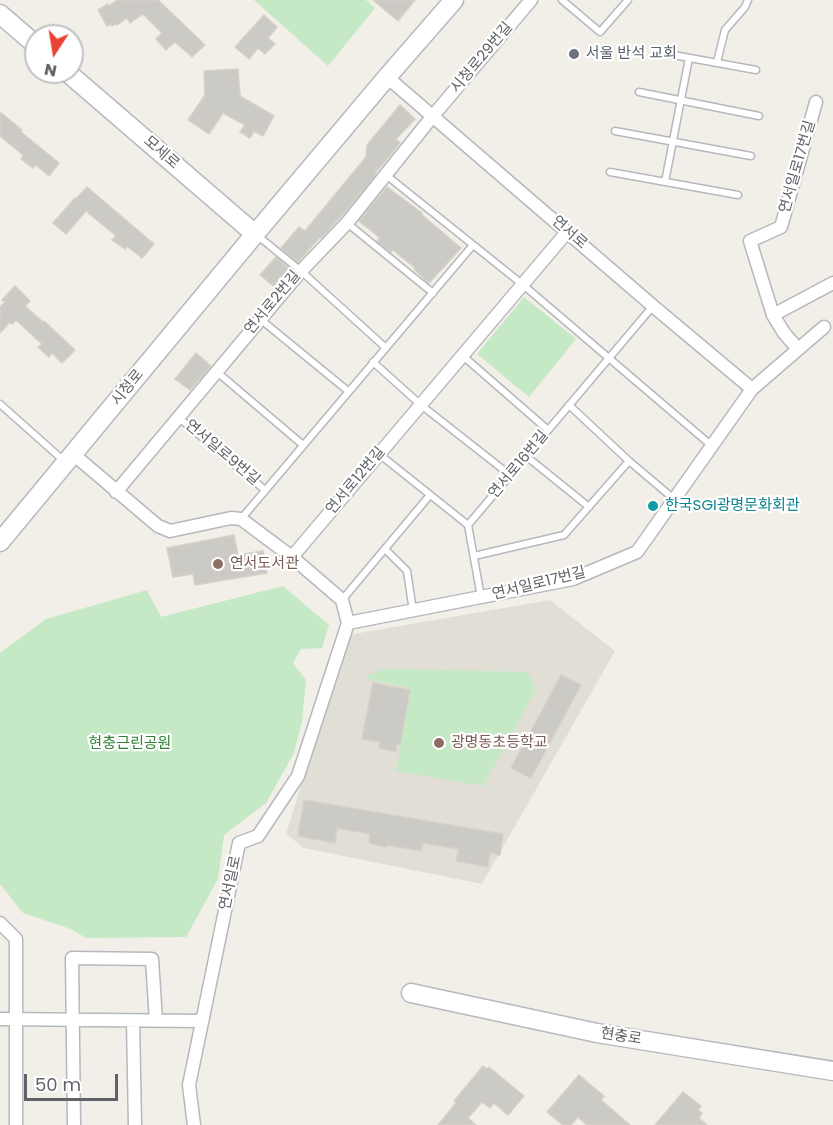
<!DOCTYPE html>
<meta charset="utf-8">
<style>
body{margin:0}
#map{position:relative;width:833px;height:1125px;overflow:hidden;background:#f1efe8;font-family:Poppins,sans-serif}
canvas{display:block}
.north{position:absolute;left:24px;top:24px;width:60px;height:60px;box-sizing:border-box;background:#fff;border:2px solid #bfc1c3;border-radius:50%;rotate:192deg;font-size:16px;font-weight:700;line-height:24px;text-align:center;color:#5f6368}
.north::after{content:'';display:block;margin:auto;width:21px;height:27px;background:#ea4335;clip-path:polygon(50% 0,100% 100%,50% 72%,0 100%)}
.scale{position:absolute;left:24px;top:1074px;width:94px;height:27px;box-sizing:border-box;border:3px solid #5f6368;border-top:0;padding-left:8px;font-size:18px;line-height:21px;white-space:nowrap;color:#5f6368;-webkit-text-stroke:4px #fff;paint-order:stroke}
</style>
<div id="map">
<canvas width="833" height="1125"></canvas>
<div class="north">N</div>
<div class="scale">50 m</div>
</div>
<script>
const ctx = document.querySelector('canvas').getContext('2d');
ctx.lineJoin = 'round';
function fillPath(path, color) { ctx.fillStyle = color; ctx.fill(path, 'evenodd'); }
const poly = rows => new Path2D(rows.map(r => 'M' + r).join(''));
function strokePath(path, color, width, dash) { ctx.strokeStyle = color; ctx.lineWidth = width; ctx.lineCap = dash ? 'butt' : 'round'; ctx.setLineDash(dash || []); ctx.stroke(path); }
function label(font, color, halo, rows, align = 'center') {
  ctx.font = font + ' Poppins,"Noto Sans KR",sans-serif'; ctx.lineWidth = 4.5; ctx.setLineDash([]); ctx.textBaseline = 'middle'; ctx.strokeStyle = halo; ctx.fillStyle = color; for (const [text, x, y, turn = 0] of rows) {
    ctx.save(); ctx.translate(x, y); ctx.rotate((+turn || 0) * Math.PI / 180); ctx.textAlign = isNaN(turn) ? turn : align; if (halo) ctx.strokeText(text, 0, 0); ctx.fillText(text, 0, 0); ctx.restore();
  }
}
fillPath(poly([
 [550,600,615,651,482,884,304,848,286,834,348,635]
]), '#e1ded6');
fillPath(poly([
 [254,0,366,0,375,8,328,66],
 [524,297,576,339,529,397,477,354],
 [283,586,329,625,322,648,301,649,293,663,306,680,302,721,294,753,266,803,224,835,218,879,186,937,86,938,71,929,23,913,0,884,0,653,46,619,147,590,161,617],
 [396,669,527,672,536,689,483,786,396,771,411,688,364,678,380,670]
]), '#c5e8c5');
const building = poly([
 [117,0,158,0,205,45,192,57,175,42,166,50,156,39,162,33,143,14,130,23,127,18,117,25,116,24,112,26,111,24,107,26,98,10,108,4,109,6,117,0],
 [373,0,415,0,398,21,373,0],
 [264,15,277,27,268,38,275,44,265,54,258,48,249,59,235,47,264,15],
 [238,69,240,96,274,116,263,136,254,131,250,138,240,132,245,125,223,113,209,134,188,120,205,95,204,71,238,69],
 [400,105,415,119,396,139,400,143,376,172,374,177,346,211,321,238,320,237,298,262,281,248,299,227,305,231,366,157,367,145,400,105],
 [0,112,22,130,21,132,59,163,49,176,36,165,33,168,21,159,23,155,0,136,0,112],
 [87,187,154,244,142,258,127,246,125,249,112,240,116,236,86,211,66,234,53,223,75,198,76,199,87,187],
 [387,187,422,213,422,215,461,248,429,283,414,269,415,268,393,250,391,252,377,241,380,238,359,221,387,187],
 [276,257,291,270,276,288,260,275,276,257],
 [15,286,30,301,25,306,43,322,44,321,75,350,62,363,52,353,49,357,38,347,42,344,16,320,12,324,10,322,0,333,0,307,5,302,2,300,15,286],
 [196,353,211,366,190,390,175,379,196,353],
 [234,535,238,555,263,551,267,573,195,585,193,574,173,577,167,548,234,535],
 [561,675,581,685,531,778,511,768,561,675],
 [373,683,410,690,400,745,397,744,396,752,379,748,380,742,362,739,373,683],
 [304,800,503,834,500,855,490,853,488,867,456,861,459,849,423,843,421,851,387,845,386,847,369,843,370,834,337,828,335,843,298,836,304,800],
 [483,1066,487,1069,489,1067,524,1096,508,1115,494,1103,490,1108,482,1102,468,1118,476,1125,438,1125,456,1103,454,1101,483,1066],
 [579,1075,604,1096,601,1100,630,1125,587,1125,578,1117,571,1125,563,1125,547,1112,579,1075],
 [683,1092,701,1106,698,1110,702,1113,699,1118,707,1125,655,1125,683,1092]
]);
fillPath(building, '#cccac5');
strokePath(building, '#d6d1c6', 1.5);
const lane = poly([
 [562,0,600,32,628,0],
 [668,54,756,70],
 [717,62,725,30,745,7,748,0],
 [639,92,759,116],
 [615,131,751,156],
 [610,172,738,195],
 [386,175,522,284,712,446],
 [665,182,689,58],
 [347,223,433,293],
 [258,236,301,271,386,348],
 [260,319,348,391],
 [463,356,548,430],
 [373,362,421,405,510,475],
 [217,372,303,445],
 [0,404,64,461],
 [569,405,629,461,674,499],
 [178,417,265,490],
 [379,454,468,525,481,597],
 [526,456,589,507],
 [241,519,473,245],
 [468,525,653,306],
 [385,549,407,571,413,611],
 [474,556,564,535,629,461],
 [342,600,430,495]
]);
const street = poly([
 [387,77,653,306,752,389],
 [773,315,833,283],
 [798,349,784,333,773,315,750,241,781,227,816,102],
 [73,454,158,526,170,531,231,518,241,519,292,557,342,600,348,623,298,776,258,836,239,843,189,1085,194,1125],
 [116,492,301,271,347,223,432,117,531,0],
 [292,557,567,232],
 [348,623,573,579,637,552,752,389,824,327],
 [0,923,16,939,16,1125],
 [0,1019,202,1021],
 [133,1021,135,1125],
 [74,1125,72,958,152,959,156,1021]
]);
const secondary = poly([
 [0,14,36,45],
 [67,72,255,234],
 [0,542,255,234,387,77,454,0],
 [411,993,597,1033,833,1071]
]);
strokePath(lane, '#b5b8bc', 9);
strokePath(street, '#b5b8bc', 15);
strokePath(secondary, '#b6babf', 21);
strokePath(lane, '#fff', 6);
strokePath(street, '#fff', 12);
strokePath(secondary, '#fff', 18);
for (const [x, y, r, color] of [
 [574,54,6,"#6b7280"],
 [653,506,6,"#0f9aa8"],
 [218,564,6,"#8d6e63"],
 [439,743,6,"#8d6e63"]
]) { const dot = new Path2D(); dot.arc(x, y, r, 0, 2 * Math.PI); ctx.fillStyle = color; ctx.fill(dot); strokePath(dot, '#fff', 2); }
label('15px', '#5b616d', '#fff', [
 ["서울 반석 교회",586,54]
], 'left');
label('15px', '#5f6368', '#fff', [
 ["시청로29번길",482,58,-50],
 ["모세로",161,153,41],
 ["연서일로17번길",798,167,-74],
 ["연서로",569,233,41],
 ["연서로2번길",273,303,-50],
 ["시청로",128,388,-51],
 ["연서일로9번길",222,453,40],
 ["연서로16번길",519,465,-50],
 ["연서로12번길",356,481,-50],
 ["연서일로17번길",539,584,-14],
 ["연서일로",231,883,-78],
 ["현충로",621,1037,9]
]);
label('15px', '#0d838f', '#fff', [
 ["한국SGI광명문화회관",665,506]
], 'left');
label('15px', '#785e54', '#fff', [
 ["연서도서관",230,564],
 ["광명동초등학교",451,743]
], 'left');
label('15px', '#348238', '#fff', [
 ["현충근린공원",130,744]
]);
</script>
